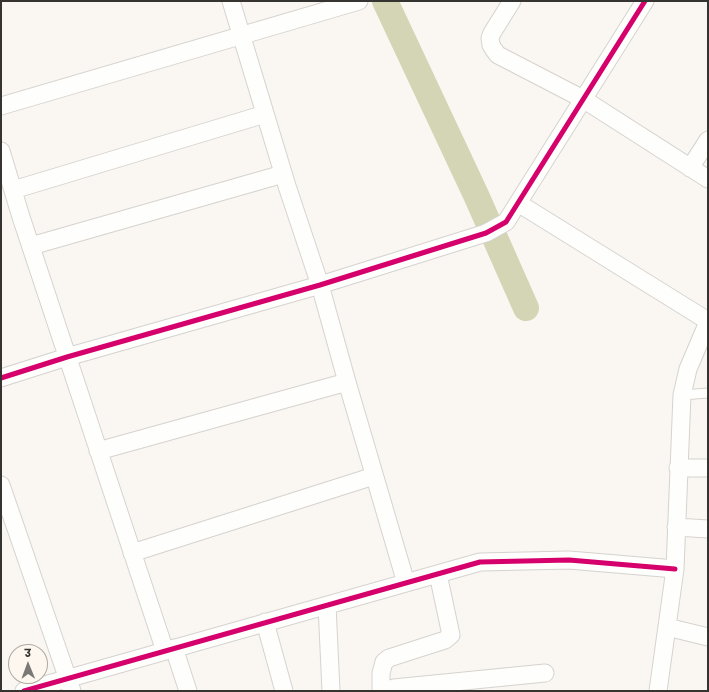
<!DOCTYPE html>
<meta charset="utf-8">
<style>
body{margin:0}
#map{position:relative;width:709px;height:692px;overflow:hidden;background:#faf6f2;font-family:Poppins,"Noto Sans Devanagari",sans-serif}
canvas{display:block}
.frame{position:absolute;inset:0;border:2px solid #363431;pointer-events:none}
.north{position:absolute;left:8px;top:644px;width:40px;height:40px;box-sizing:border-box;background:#fdf7ef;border:1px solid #ada9a3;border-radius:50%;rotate:359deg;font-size:11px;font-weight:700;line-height:16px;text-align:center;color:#363431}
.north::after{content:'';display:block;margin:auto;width:14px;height:18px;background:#7b7875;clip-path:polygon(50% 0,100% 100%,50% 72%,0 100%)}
</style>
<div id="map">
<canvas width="709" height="692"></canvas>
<div class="frame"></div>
<div class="north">उ</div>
</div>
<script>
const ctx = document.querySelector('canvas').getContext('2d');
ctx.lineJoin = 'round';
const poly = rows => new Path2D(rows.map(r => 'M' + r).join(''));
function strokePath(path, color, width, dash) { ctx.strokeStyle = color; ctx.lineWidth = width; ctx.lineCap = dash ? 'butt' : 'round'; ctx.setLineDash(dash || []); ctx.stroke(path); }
strokePath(poly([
 [385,1,476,195,526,308]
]), '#d3d5b4', 26);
const service = poly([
 [682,395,708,393]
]);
const minor = poly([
 [231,1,287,186,320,285,347,382,406,583],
 [512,1,492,33,490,38,491,45,494,50,498,55,583,99,708,179],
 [1,106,359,1],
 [1,151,21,217,165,651],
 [690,168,708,140],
 [13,190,265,114],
 [518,203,708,321],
 [31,246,283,174],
 [1,378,67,357,320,285,486,233,506,222,645,1],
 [98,451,347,382],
 [678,468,708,468],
 [1,485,72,691],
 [676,527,708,529],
 [132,553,374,476],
 [327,605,331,691],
 [265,622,284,691],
 [667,627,708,637],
 [174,648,188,691],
 [24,691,480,562,569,560,675,569],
 [381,691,381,673,384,662,389,658,445,640,451,635,438,574],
 [386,691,394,688,545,673],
 [658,691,675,569,682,395,688,369,708,322]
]);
strokePath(service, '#d6d3cf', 11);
strokePath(minor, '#d6d3cf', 19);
strokePath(service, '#fefefd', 9);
strokePath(minor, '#fefefd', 17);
strokePath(poly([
 [1,378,67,357,320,285,486,233,506,222,645,1],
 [24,691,480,562,569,560,675,569]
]), '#d6006c', 5);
</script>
